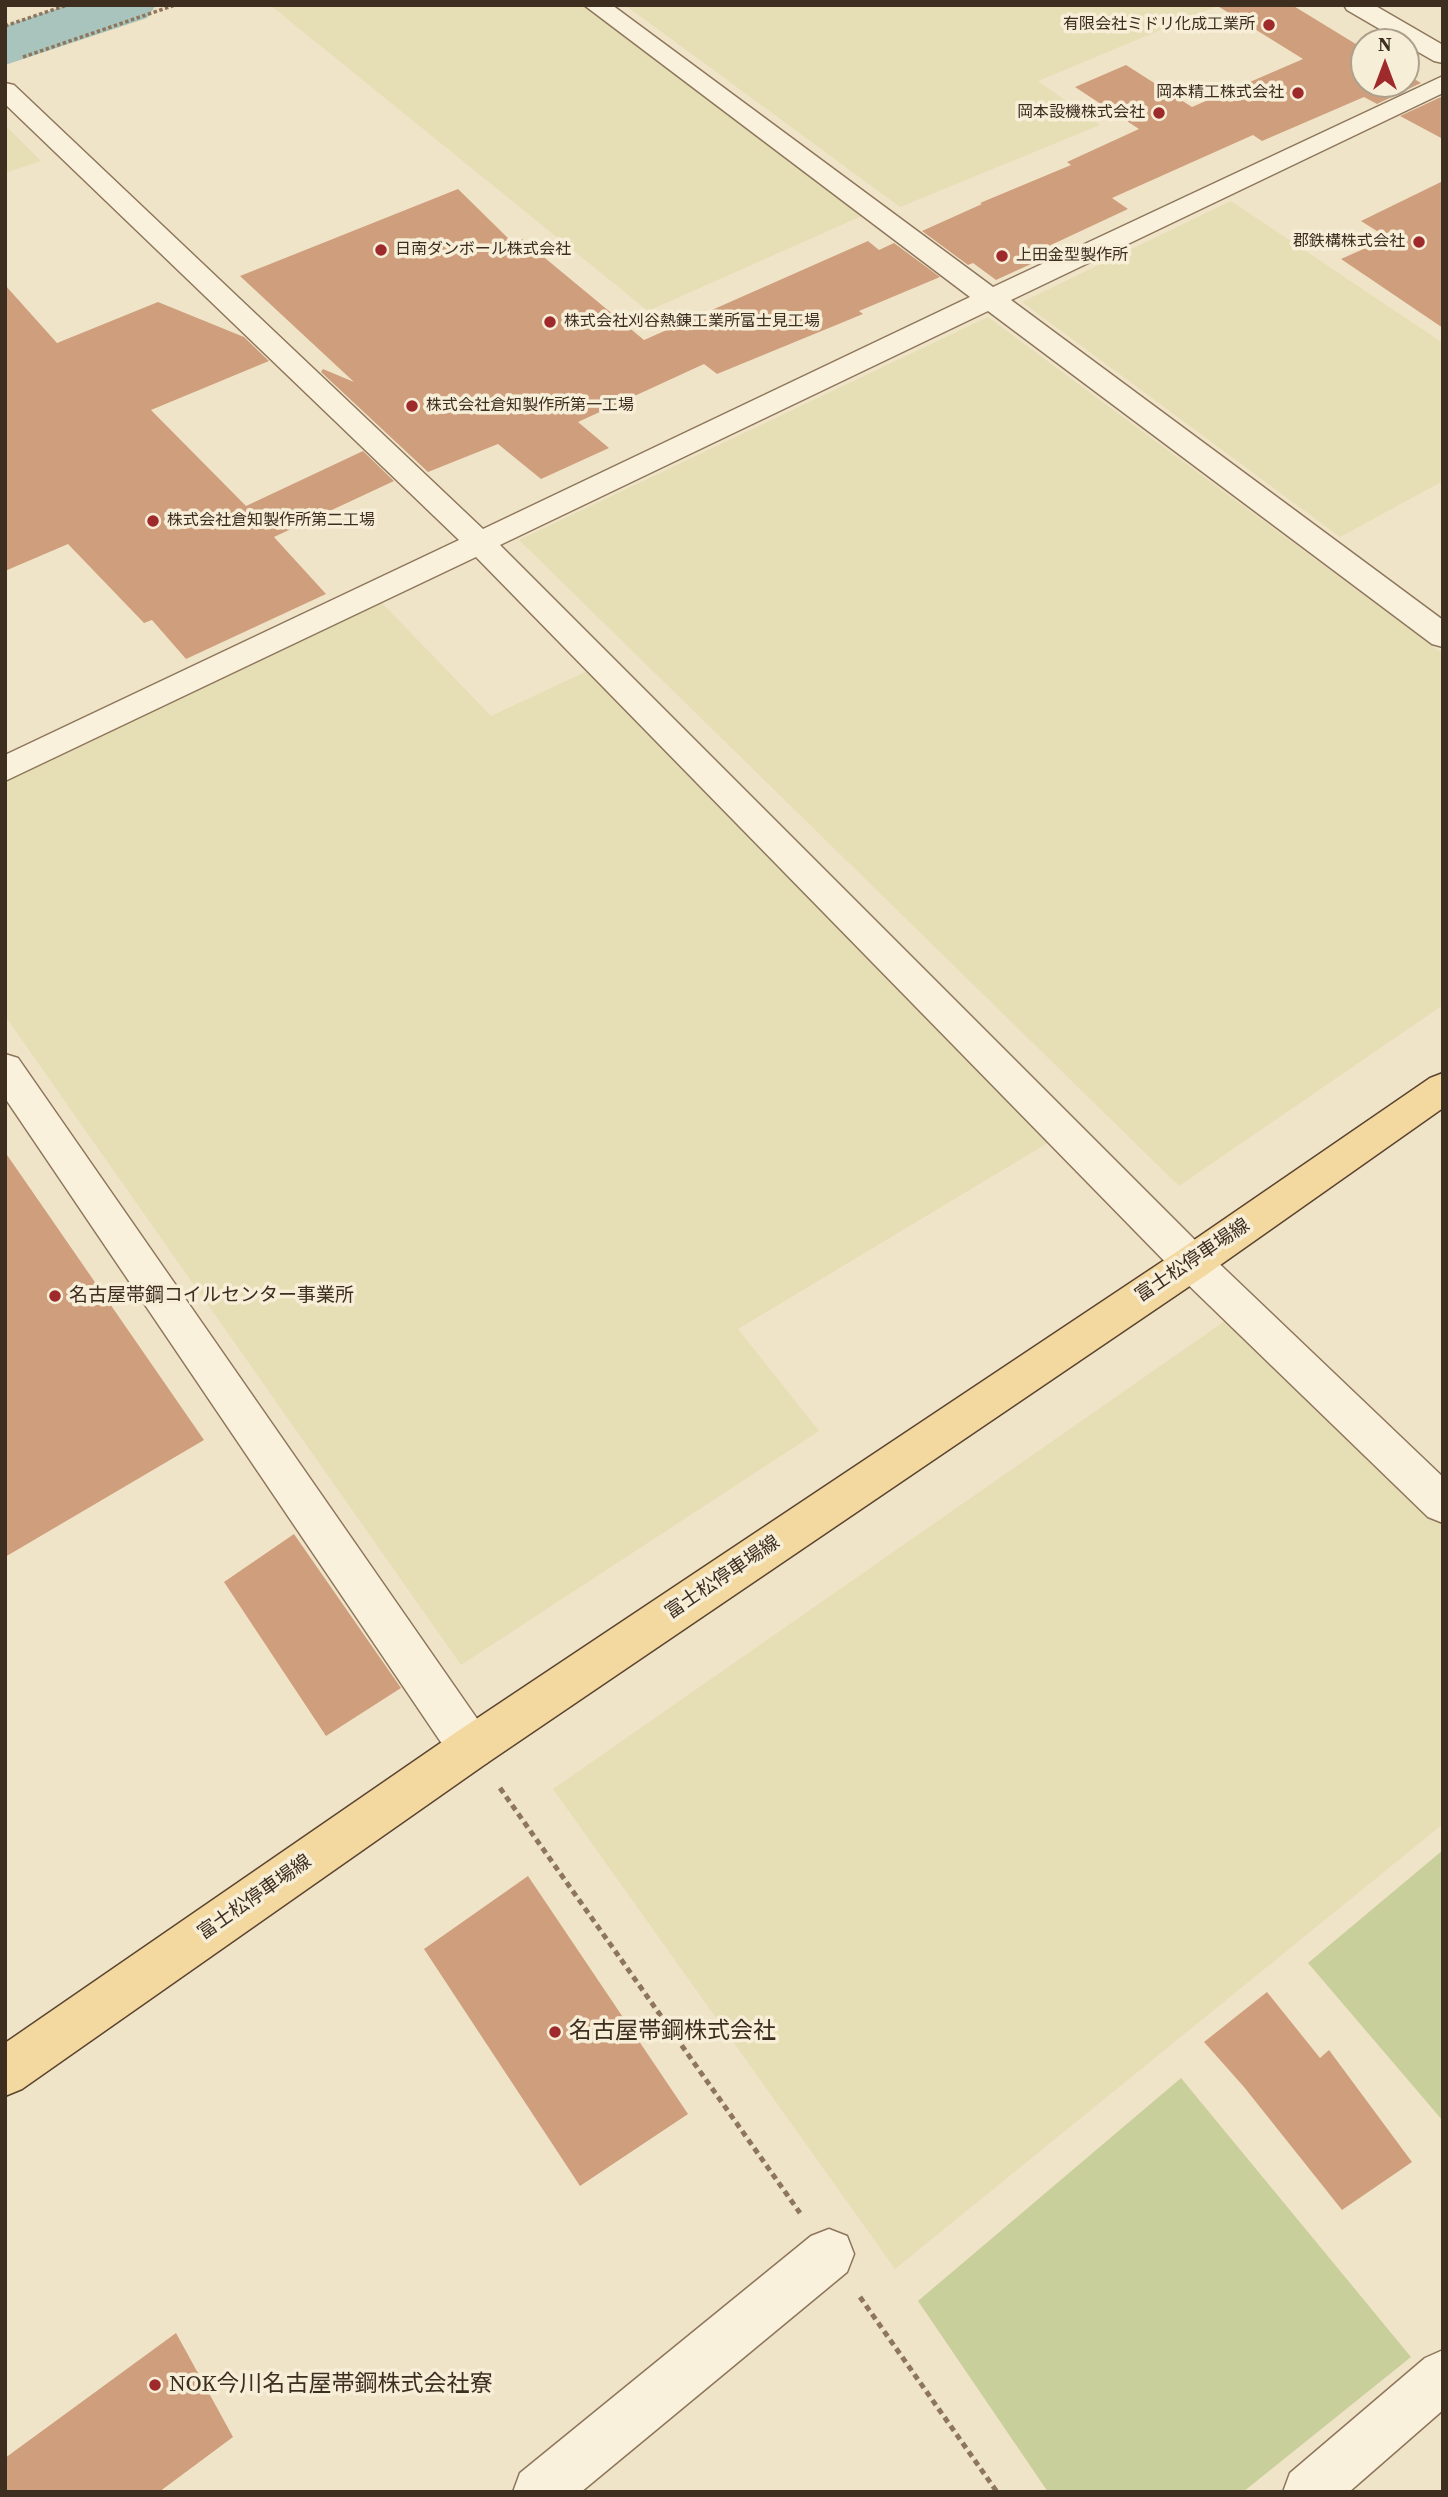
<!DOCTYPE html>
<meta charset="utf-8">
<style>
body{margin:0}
#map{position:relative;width:1448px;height:2497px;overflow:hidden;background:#f0e4c8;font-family:"Source Serif 4",serif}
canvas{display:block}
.frame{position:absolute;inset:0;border:7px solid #3d2e20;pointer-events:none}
.north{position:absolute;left:1350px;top:28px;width:70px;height:70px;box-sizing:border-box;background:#f7eed8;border:2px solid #ada18e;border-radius:50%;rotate:0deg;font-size:19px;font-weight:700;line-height:28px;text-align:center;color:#3d2e20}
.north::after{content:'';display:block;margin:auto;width:24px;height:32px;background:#9e2a2b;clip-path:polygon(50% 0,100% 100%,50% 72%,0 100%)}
</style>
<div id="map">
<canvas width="1448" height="2497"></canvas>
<div class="frame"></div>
<div class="north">N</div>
</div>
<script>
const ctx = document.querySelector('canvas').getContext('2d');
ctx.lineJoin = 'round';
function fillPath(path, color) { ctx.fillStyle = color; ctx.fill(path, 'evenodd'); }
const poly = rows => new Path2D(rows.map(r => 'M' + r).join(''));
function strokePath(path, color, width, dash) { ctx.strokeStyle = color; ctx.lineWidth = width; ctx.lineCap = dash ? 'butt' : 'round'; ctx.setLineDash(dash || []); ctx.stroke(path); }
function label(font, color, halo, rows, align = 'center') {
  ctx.font = font + ' "Source Serif 4","Noto Sans JP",serif'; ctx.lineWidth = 7; ctx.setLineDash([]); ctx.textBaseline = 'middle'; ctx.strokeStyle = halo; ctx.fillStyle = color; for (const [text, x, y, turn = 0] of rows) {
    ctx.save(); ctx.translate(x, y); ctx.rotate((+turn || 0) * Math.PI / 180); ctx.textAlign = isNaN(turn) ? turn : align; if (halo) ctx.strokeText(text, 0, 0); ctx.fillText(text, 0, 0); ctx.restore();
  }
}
fillPath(poly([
 [270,5,584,5,864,215,648,311],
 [625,5,1220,5,1038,81,1100,125,900,207],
 [5,125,41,161,5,173],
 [1231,201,1443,343,1443,481,1340,537,1022,302],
 [988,317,1443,654,1443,1005,1179,1186,519,540],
 [382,603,491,716,598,666,1061,1135,738,1329,819,1431,461,1665,5,1016,5,781],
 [1232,1316,1443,1518,1443,1824,895,2269,553,1789]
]), '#e6deb5');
fillPath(poly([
 [1443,1850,1443,2121,1308,1963],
 [1181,2078,1411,2357,1243,2492,1048,2492,918,2301]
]), '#c9cf9b');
fillPath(poly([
 [67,5,156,5,147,18,5,65,5,26,67,5]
]), '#a9c4bc');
fillPath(poly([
 [1216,5,1292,5,1364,49,1364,84,1406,84,1406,74,1421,83,1377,104,1364,97,1262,141,1253,135,1112,198,1128,209,1036,252,1044,258,996,280,973,263,968,265,922,231,982,204,980,203,1071,165,1067,162,1139,129,1075,87,1126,65,1192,107,1303,59],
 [1443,96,1443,139,1400,116],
 [1443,181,1443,328,1341,259,1388,238,1361,221],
 [458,189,513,243,522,239,644,340,868,241,879,250,894,243,940,277,859,311,863,314,717,374,704,364,578,422,609,448,541,479,498,444,428,472,321,372,323,369,354,382,240,276],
 [5,285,57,343,158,302,244,337,269,361,151,410,246,506,363,451,394,481,274,537,326,594,186,659,152,620,144,623,68,544,5,571],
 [5,1152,204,1440,5,1557],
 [294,1534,401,1688,326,1736,224,1582],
 [528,1876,688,2114,580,2186,424,1949],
 [1267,1992,1320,2058,1329,2050,1412,2162,1342,2210,1244,2087,1204,2042],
 [176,2333,233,2437,159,2492,5,2492,5,2458]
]), '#cf9f7d');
const minor = poly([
 [584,5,612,5,993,287,1443,76,1443,93,1011,300,1443,620,1443,647,1432,644,988,311,500,545,1206,1251,1443,1477,1443,1523,1428,1517,1178,1275,476,557,5,781,5,755,459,540,5,104,5,83,14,85,483,529,970,297,584,5],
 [1344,5,1374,5,1443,45,1443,63,1434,61,1406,45,1406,42,1402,42,1347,10,1344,5],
 [5,1054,18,1058,487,1733,493,1748,487,1763,471,1769,455,1763,5,1098,5,1054],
 [829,2229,847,2236,854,2254,847,2272,581,2492,513,2492,520,2473,811,2236,829,2229],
 [1443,2350,1443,2410,1349,2492,1283,2492,1290,2473,1425,2358,1443,2350]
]);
const major = poly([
 [1443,1073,1443,1108,1206,1275,487,1763,22,2089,5,2096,5,2043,455,1733,1178,1251,1430,1078,1443,1073]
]);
strokePath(minor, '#8d765c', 3);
strokePath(major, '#5b4430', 3);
strokePath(poly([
 [5,26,67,5],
 [23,57,175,5]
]), '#8d765c', 3.5, [3.5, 2.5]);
strokePath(poly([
 [500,1788,800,2213],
 [860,2297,997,2492]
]), '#8d765c', 5, [6, 4.5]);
fillPath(minor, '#faf1dc');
fillPath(major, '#f3d9a0');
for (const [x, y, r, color] of [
 [1269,25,7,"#9e2a2b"],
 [1298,93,7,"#9e2a2b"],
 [1159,113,7,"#9e2a2b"],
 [1419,242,7,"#9e2a2b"],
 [381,250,7,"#9e2a2b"],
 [1002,256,7,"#9e2a2b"],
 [550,322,7,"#9e2a2b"],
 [412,406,7,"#9e2a2b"],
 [153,521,7,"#9e2a2b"],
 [55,1296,7,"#9e2a2b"],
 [555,2032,7,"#9e2a2b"],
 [155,2385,7,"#9e2a2b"]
]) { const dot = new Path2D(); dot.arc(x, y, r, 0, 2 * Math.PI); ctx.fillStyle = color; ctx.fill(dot); strokePath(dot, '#f7eed8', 2.5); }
label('16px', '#3d2e20', '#f7eed8', [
 ["有限会社ミドリ化成工業所",1255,25,"right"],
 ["岡本精工株式会社",1284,93,"right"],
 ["岡本設機株式会社",1145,113,"right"],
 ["郡鉄構株式会社",1405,242,"right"],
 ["日南ダンボール株式会社",395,250],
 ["上田金型製作所",1016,256],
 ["株式会社刈谷熱錬工業所富士見工場",564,322],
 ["株式会社倉知製作所第一工場",426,406],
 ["株式会社倉知製作所第二工場",167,521]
], 'left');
label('19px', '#3d2e20', '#f7eed8', [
 ["富士松停車場線",1193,1261,-34],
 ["富士松停車場線",723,1578,-34],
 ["富士松停車場線",255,1898,-35]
]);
label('19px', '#3d2e20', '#f7eed8', [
 ["名古屋帯鋼コイルセンター事業所",69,1296]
], 'left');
label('23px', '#3d2e20', '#f7eed8', [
 ["名古屋帯鋼株式会社",569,2032],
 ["NOK今川名古屋帯鋼株式会社寮",169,2385]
], 'left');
</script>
